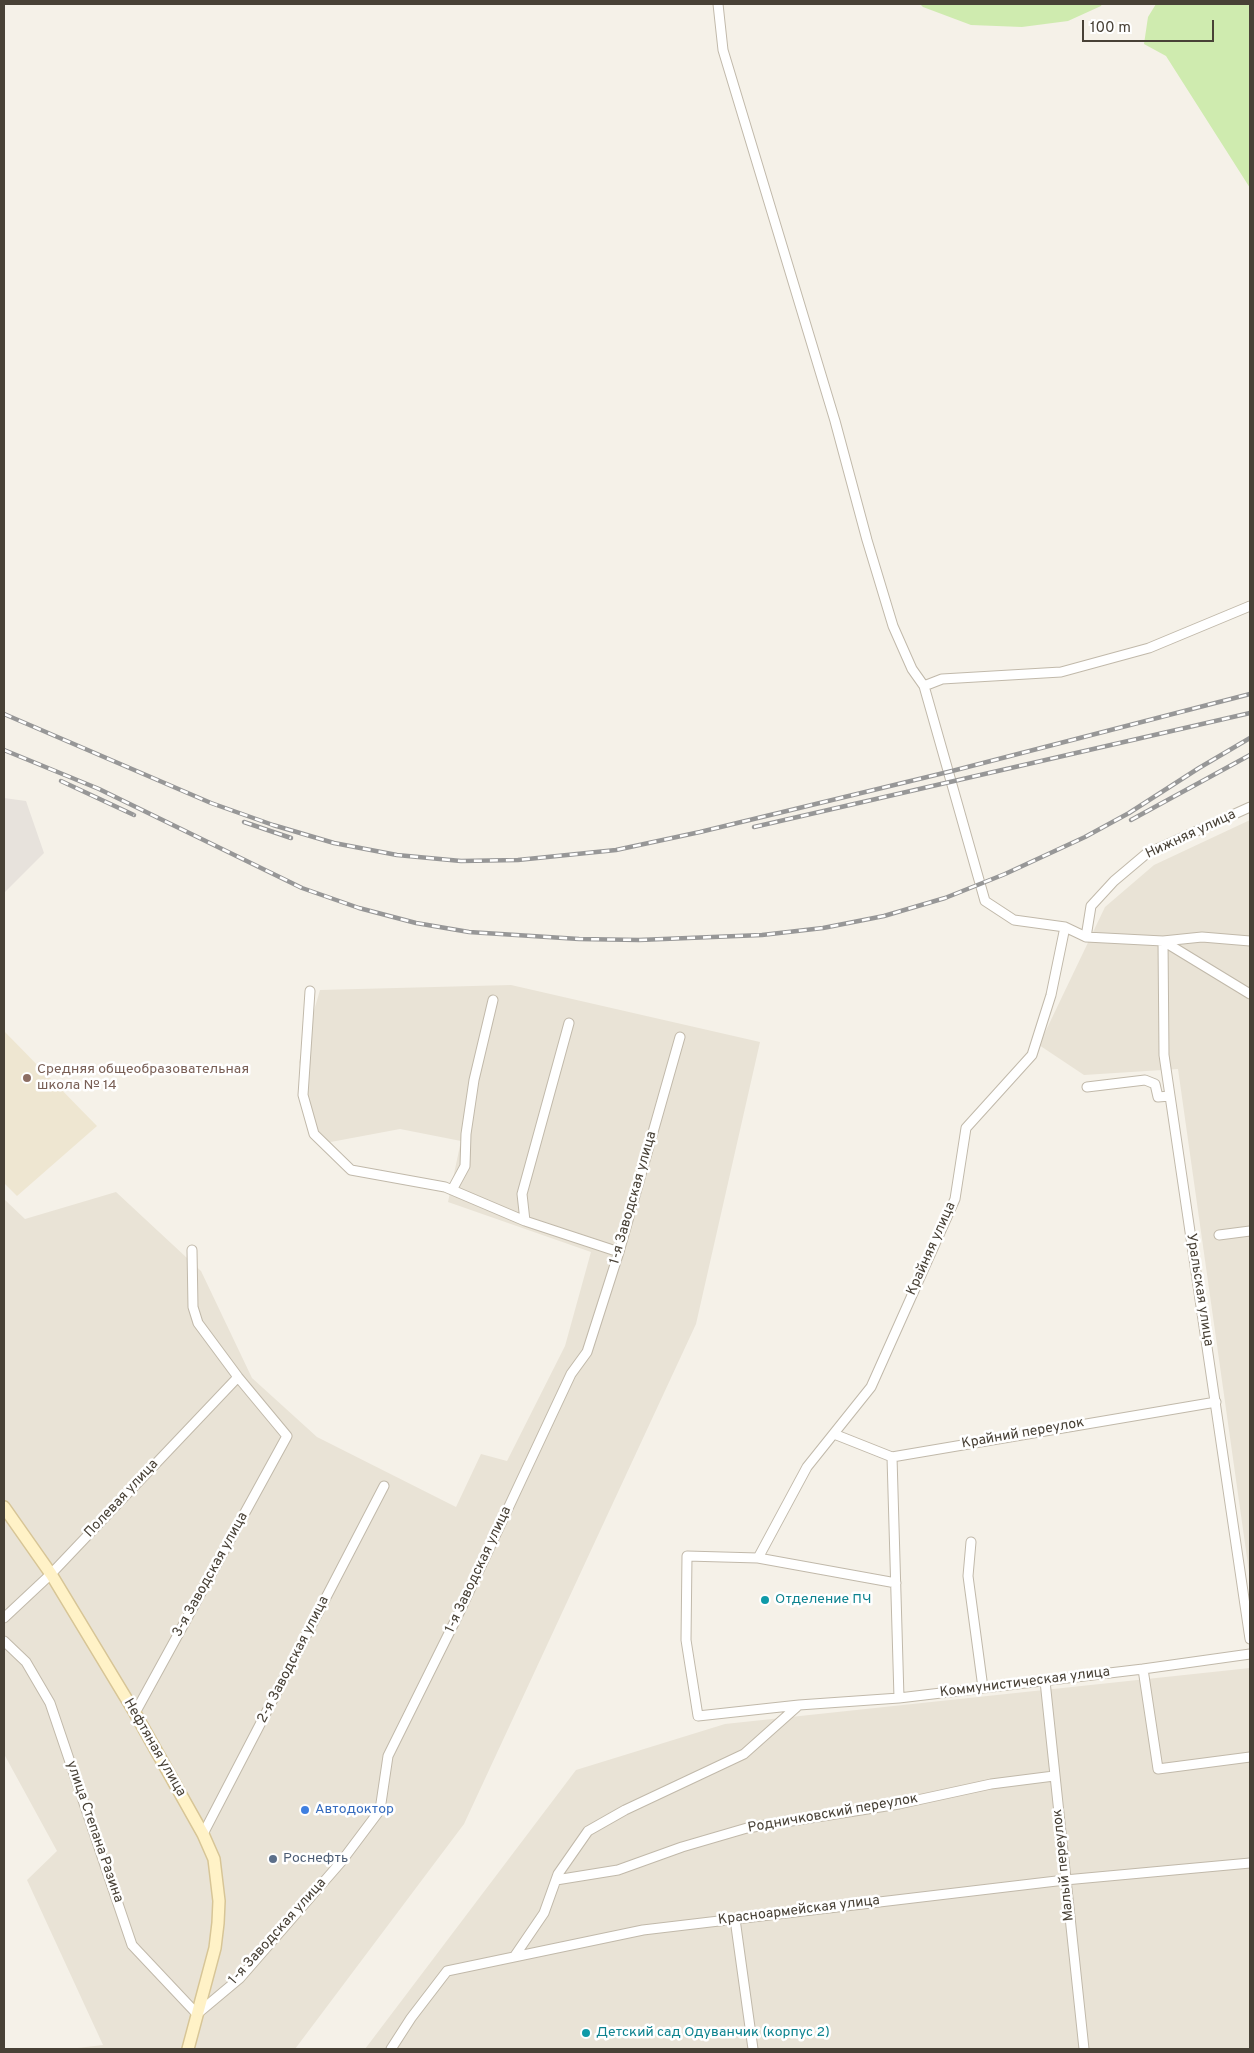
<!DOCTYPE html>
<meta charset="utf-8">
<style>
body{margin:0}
#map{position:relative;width:1254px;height:2053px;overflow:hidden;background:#f5f1e8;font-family:Overpass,sans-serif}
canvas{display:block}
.frame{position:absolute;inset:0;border:5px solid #484136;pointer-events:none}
.scale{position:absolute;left:1082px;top:20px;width:132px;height:22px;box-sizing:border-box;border:2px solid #484136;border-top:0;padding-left:6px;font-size:15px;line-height:18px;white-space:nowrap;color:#484136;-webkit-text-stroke:4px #fff;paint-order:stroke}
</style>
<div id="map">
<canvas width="1254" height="2053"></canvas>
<div class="frame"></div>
<div class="scale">100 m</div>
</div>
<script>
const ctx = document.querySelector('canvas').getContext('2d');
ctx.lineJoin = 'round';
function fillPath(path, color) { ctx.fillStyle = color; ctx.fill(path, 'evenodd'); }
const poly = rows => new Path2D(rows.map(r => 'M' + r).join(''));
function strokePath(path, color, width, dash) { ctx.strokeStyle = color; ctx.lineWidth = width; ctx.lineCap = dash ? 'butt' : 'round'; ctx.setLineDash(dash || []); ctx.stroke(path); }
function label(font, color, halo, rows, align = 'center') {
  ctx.font = font + ' Overpass,sans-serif'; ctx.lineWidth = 5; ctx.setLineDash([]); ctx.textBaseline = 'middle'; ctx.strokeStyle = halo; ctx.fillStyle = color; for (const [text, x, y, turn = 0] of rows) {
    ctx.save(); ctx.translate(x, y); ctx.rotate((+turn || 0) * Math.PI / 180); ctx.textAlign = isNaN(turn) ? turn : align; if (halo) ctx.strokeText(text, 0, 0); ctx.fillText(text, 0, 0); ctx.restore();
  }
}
fillPath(poly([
 [1250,820,1250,1579,1178,1069,1084,1075,1039,1045,1105,907,1154,865],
 [511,985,760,1042,696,1324,464,1824,295,2049,69,2049,103,2045,27,1880,57,1851,4,1754,4,1199,25,1219,116,1192,201,1271,252,1378,317,1437,456,1507,481,1454,507,1461,565,1346,591,1252,448,1202,461,1141,400,1129,320,1144,299,1062,320,990],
 [1250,1668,1250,2049,365,2049,576,1770,725,1724]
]), '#e9e3d6');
fillPath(poly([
 [4,798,26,801,44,853,4,893]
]), '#e7e2dc');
fillPath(poly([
 [4,1031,97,1126,17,1196,4,1183]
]), '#eee6d1');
fillPath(poly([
 [920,4,1102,4,1101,6,1068,21,1022,27,971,25,923,7],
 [1156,4,1250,4,1250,188,1166,56,1144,44,1148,17]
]), '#cfebaf');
const street = poly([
 [718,4,723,50,835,421,867,540,893,626,912,669,924,686,985,901,1014,920,1065,927,1086,937,1163,941,1202,937,1250,941],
 [924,686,942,679,1061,672,1149,648,1250,606],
 [1086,937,1091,906,1114,881,1146,854,1250,807],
 [1163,941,1164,1055,1250,1639],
 [1163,941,1250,994],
 [310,991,303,1095,314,1134,351,1170,445,1187,525,1221,619,1252],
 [1087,1087,1145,1080,1155,1084,1158,1097,1170,1096],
 [452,1190,465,1166,466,1134,474,1080,493,1000],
 [525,1221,522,1194,569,1023],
 [1219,1235,1250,1231],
 [834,1434,892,1457,1216,1402],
 [892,1457,899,1698],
 [971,1542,968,1576,983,1688],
 [758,1558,807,1467,871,1387,955,1199,966,1128,1032,1055,1051,995,1065,927],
 [896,1583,758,1558,687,1556,686,1640,698,1716,799,1705,899,1698,1143,1669,1250,1654],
 [4,1618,51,1574,238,1377],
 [4,1641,26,1662,50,1703,132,1945,197,2014,240,1978,341,1862,380,1810,388,1756,460,1611,571,1374,587,1352,619,1252,680,1037],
 [1143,1669,1158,1769,1250,1757],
 [1045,1681,1084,2049],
 [135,1713,287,1436,238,1377,198,1323,193,1307,192,1250],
 [203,1834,384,1486],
 [556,1880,618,1870,682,1847,747,1828,899,1804,991,1784,1054,1776],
 [735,1919,753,2049],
 [514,1957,544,1913,558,1874,588,1831,625,1810,744,1754,799,1705],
 [391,2049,411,2018,447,1971,643,1930,1065,1880,1250,1863]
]);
const secondary = poly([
 [4,1507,51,1574,135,1713,203,1834,214,1859,219,1901,218,1923,215,1948,188,2049]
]);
strokePath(street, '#c1b9aa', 11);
strokePath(secondary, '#d7c596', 14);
strokePath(street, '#fff', 9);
strokePath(secondary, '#fff2c7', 11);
const rail = poly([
 [4,714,211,803,273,825,334,843,397,855,461,861,518,860,616,850,700,832,952,771,1250,694],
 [4,750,99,789,302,888,359,908,416,923,469,932,579,939,639,940,762,935,823,928,884,916,945,898,1005,874,1085,837,1129,813,1199,768,1250,738],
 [61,781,134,815],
 [1131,820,1250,755],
 [244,822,291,838],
 [754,827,1250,713]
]);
strokePath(rail, '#979797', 4.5);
strokePath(rail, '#fff', 2.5, [8]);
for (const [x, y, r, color] of [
 [27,1078,5,"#8d6e63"],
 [765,1600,5,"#0f9aa8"],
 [305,1810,5,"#3f7fe0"],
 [273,1859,5,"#5c6f8a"],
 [586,2033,5,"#0f9aa8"]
]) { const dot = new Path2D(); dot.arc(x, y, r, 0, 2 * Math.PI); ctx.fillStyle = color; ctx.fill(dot); strokePath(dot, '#fff', 2); }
label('14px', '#484136', '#fff', [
 ["Нижняя улица",1191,835,-25],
 ["1-я Заводская улица",634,1198,-74],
 ["Крайняя улица",932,1249,-66],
 ["Уральская улица",1199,1290,81],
 ["Крайний переулок",1023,1434,-10],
 ["Полевая улица",122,1499,-47],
 ["1-я Заводская улица",479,1570,-65],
 ["3-я Заводская улица",211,1575,-61],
 ["2-я Заводская улица",294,1660,-63],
 ["Коммунистическая улица",1025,1683,-7],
 ["Нефтяная улица",154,1748,60],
 ["Родничковский переулок",833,1814,-10],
 ["улица Степана Разина",94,1832,71],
 ["Малый переулок",1064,1865,-96],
 ["Красноармейская улица",799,1911,-7],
 ["1-я Заводская улица",278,1932,-48]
]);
label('14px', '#785e54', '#fff', [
 ["Средняя общеобразовательная",37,1070],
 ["школа № 14",37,1086]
], 'left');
label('14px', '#0d838f', '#fff', [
 ["Отделение ПЧ",775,1600],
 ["Детский сад Одуванчик (корпус 2)",596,2033]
], 'left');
label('14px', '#366cbe', '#fff', [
 ["Автодоктор",315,1810]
], 'left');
label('14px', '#4e5e75', '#fff', [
 ["Роснефть",283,1859]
], 'left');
</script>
